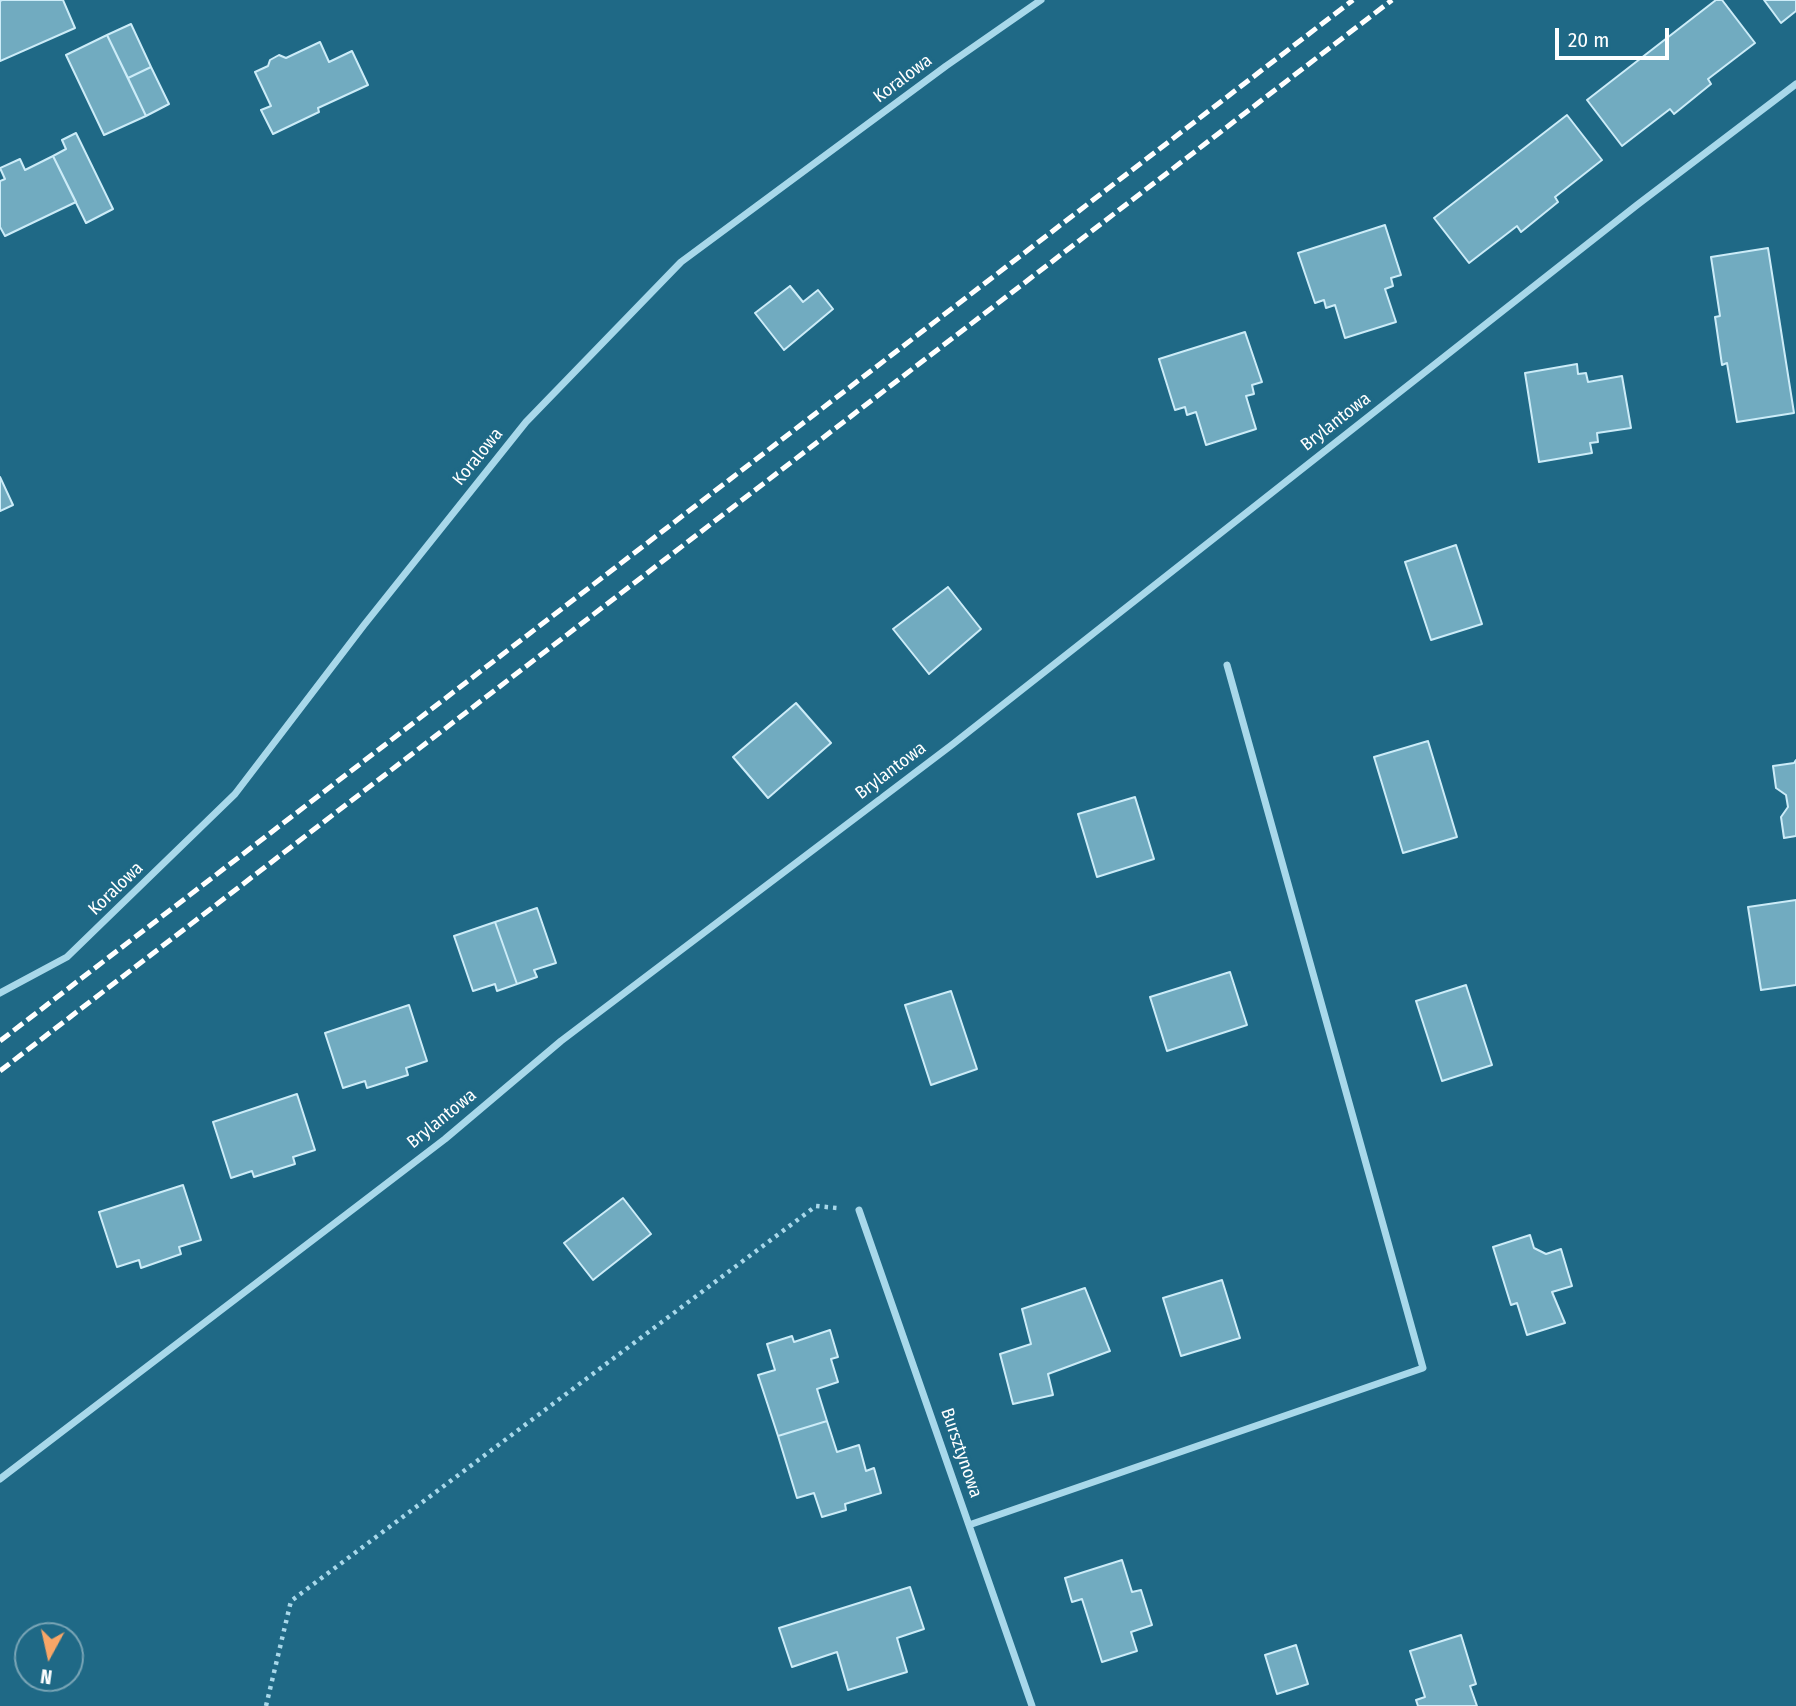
<!DOCTYPE html>
<style>
body{margin:0}
#map{position:relative;width:1796px;height:1706px;overflow:hidden;background:#1f6986;font-family:"Fira Sans Condensed",sans-serif}
canvas{display:block}
.north{position:absolute;left:14px;top:1622px;width:70px;height:70px;box-sizing:border-box;background:#1f6986;border:2px solid #79a5b6;border-radius:50%;rotate:188deg;font-size:19px;font-weight:700;line-height:28px;text-align:center;color:#fff}
.north::after{content:'';display:block;margin:auto;width:24px;height:32px;background:#f8a667;clip-path:polygon(50% 0,100% 100%,50% 72%,0 100%)}
.scale{position:absolute;left:1555px;top:28px;width:114px;height:32px;box-sizing:border-box;border:4px solid #fff;border-top:0;padding-left:9px;font-size:21px;line-height:24px;white-space:nowrap;color:#fff;-webkit-text-stroke:5px #1f6986;paint-order:stroke}
</style>
<div id="map">
<canvas width="1796" height="1706"></canvas>
<div class="north">N</div>
<div class="scale">20 m</div>
</div>
<script>
const ctx = document.querySelector('canvas').getContext('2d');
ctx.lineJoin = 'round';
function fillPath(path, color) { ctx.fillStyle = color; ctx.fill(path, 'evenodd'); }
const poly = rows => new Path2D(rows.map(r => 'M' + r).join(''));
function strokePath(path, color, width, dash) { ctx.strokeStyle = color; ctx.lineWidth = width; ctx.lineCap = dash ? 'butt' : 'round'; ctx.setLineDash(dash || []); ctx.stroke(path); }
function label(font, color, halo, rows, align = 'center') {
  ctx.font = font + ' "Fira Sans Condensed",sans-serif'; ctx.lineWidth = 7; ctx.setLineDash([]); ctx.textBaseline = 'middle'; ctx.strokeStyle = halo; ctx.fillStyle = color; for (const [text, x, y, turn = 0] of rows) {
    ctx.save(); ctx.translate(x, y); ctx.rotate((+turn || 0) * Math.PI / 180); ctx.textAlign = isNaN(turn) ? turn : align; if (halo) ctx.strokeText(text, 0, 0); ctx.fillText(text, 0, 0); ctx.restore();
  }
}
const building = poly([
 [2,0,63,0,75,28,0,61,0,1,2,0],
 [1716,0,1722,0,1755,43,1708,79,1711,84,1674,114,1670,109,1622,146,1587,100,1716,0],
 [1764,0,1796,0,1796,11,1781,23,1764,0],
 [131,24,151,67,128,78,107,35,131,24],
 [107,35,146,116,104,135,66,55,107,35],
 [320,42,329,62,352,51,368,85,318,108,319,112,273,134,261,110,271,106,255,72,268,66,270,60,279,55,286,58,320,42],
 [151,67,169,104,146,116,128,78,151,67],
 [1567,115,1602,160,1555,197,1558,202,1521,232,1517,226,1469,263,1434,218,1567,115],
 [76,133,113,209,86,223,53,156,66,149,62,140,76,133],
 [53,156,76,202,5,236,0,227,0,181,5,179,0,168,20,159,25,170,53,156],
 [1385,225,1401,275,1391,278,1393,286,1385,289,1396,322,1345,338,1335,305,1326,308,1324,300,1315,303,1298,253,1385,225],
 [1768,248,1794,413,1737,422,1727,363,1722,365,1715,317,1720,316,1711,257,1768,248],
 [790,286,803,302,818,290,833,309,784,350,755,313,790,286],
 [1245,332,1262,382,1252,385,1254,394,1246,396,1256,429,1206,445,1196,412,1187,415,1185,407,1175,410,1159,359,1245,332],
 [1577,364,1578,374,1586,373,1588,382,1622,376,1631,428,1597,433,1598,442,1590,443,1592,453,1539,462,1525,373,1577,364],
 [0,477,13,505,0,511,0,477],
 [1456,545,1482,624,1431,640,1405,562,1456,545],
 [948,587,981,629,929,674,893,629,948,587],
 [796,703,831,743,768,798,733,757,796,703],
 [1428,741,1457,837,1403,853,1374,757,1428,741],
 [1796,760,1796,836,1784,838,1781,817,1788,807,1786,795,1776,788,1773,766,1794,763,1796,760],
 [1135,797,1154,859,1097,877,1078,814,1135,797],
 [1796,900,1796,985,1761,990,1748,907,1796,900],
 [537,908,556,963,534,970,537,977,517,984,495,922,537,908],
 [495,922,517,984,497,991,495,984,473,991,454,936,495,922],
 [1230,972,1247,1025,1167,1051,1150,997,1230,972],
 [1466,985,1492,1065,1442,1081,1416,1001,1466,985],
 [951,991,977,1069,931,1085,905,1005,951,991],
 [409,1005,427,1061,406,1068,408,1075,367,1088,365,1081,343,1088,325,1033,409,1005],
 [297,1094,315,1150,293,1157,295,1164,254,1177,252,1171,231,1178,213,1122,297,1094],
 [183,1185,201,1240,179,1247,181,1254,141,1268,139,1260,117,1267,99,1212,183,1185],
 [623,1198,651,1234,593,1280,564,1243,623,1198],
 [1530,1235,1534,1248,1546,1254,1561,1249,1572,1286,1552,1292,1565,1323,1527,1335,1517,1303,1511,1305,1493,1247,1530,1235],
 [1222,1280,1240,1338,1181,1356,1163,1298,1222,1280],
 [1085,1288,1110,1351,1048,1374,1053,1395,1013,1404,1000,1354,1031,1344,1022,1309,1085,1288],
 [830,1330,838,1357,831,1359,838,1382,817,1389,827,1421,778,1436,758,1375,775,1370,767,1344,792,1336,794,1342,830,1330],
 [827,1421,837,1452,859,1445,866,1471,874,1468,881,1493,845,1504,846,1510,822,1517,814,1493,797,1498,778,1436,827,1421],
 [1122,1560,1132,1592,1141,1590,1152,1625,1131,1632,1137,1651,1102,1662,1082,1599,1072,1602,1065,1578,1122,1560],
 [910,1587,924,1629,897,1638,907,1672,848,1690,837,1652,792,1667,779,1628,910,1587],
 [1461,1635,1476,1684,1470,1686,1477,1706,1418,1706,1416,1700,1425,1697,1410,1651,1461,1635],
 [1296,1645,1308,1684,1277,1694,1265,1655,1296,1645]
]);
fillPath(building, '#71abc0');
strokePath(building, '#ccecf8', 2);
strokePath(poly([
 [266,1706,291,1601,816,1206,837,1208]
]), '#a8d8ea', 4.5, [3.5, 5]);
strokePath(poly([
 [0,993,67,957,235,794,364,625,526,422,681,262,946,66,1041,0],
 [859,1210,1032,1706],
 [0,1479,445,1139,561,1041,953,744,1637,205,1796,84],
 [969,1525,1423,1368,1227,665]
]), '#a8d8ea', 7);
strokePath(poly([
 [0,1041,1353,0],
 [0,1071,1392,0]
]), '#fff', 5, [12, 5]);
label('18px', '#fff', '#1f6986', [
 ["Koralowa",903,79,-37],
 ["Brylantowa",1336,422,-38],
 ["Koralowa",478,457,-51],
 ["Brylantowa",891,771,-37],
 ["Koralowa",116,889,-44],
 ["Brylantowa",442,1119,-39],
 ["Bursztynowa",961,1453,71]
]);
</script>
